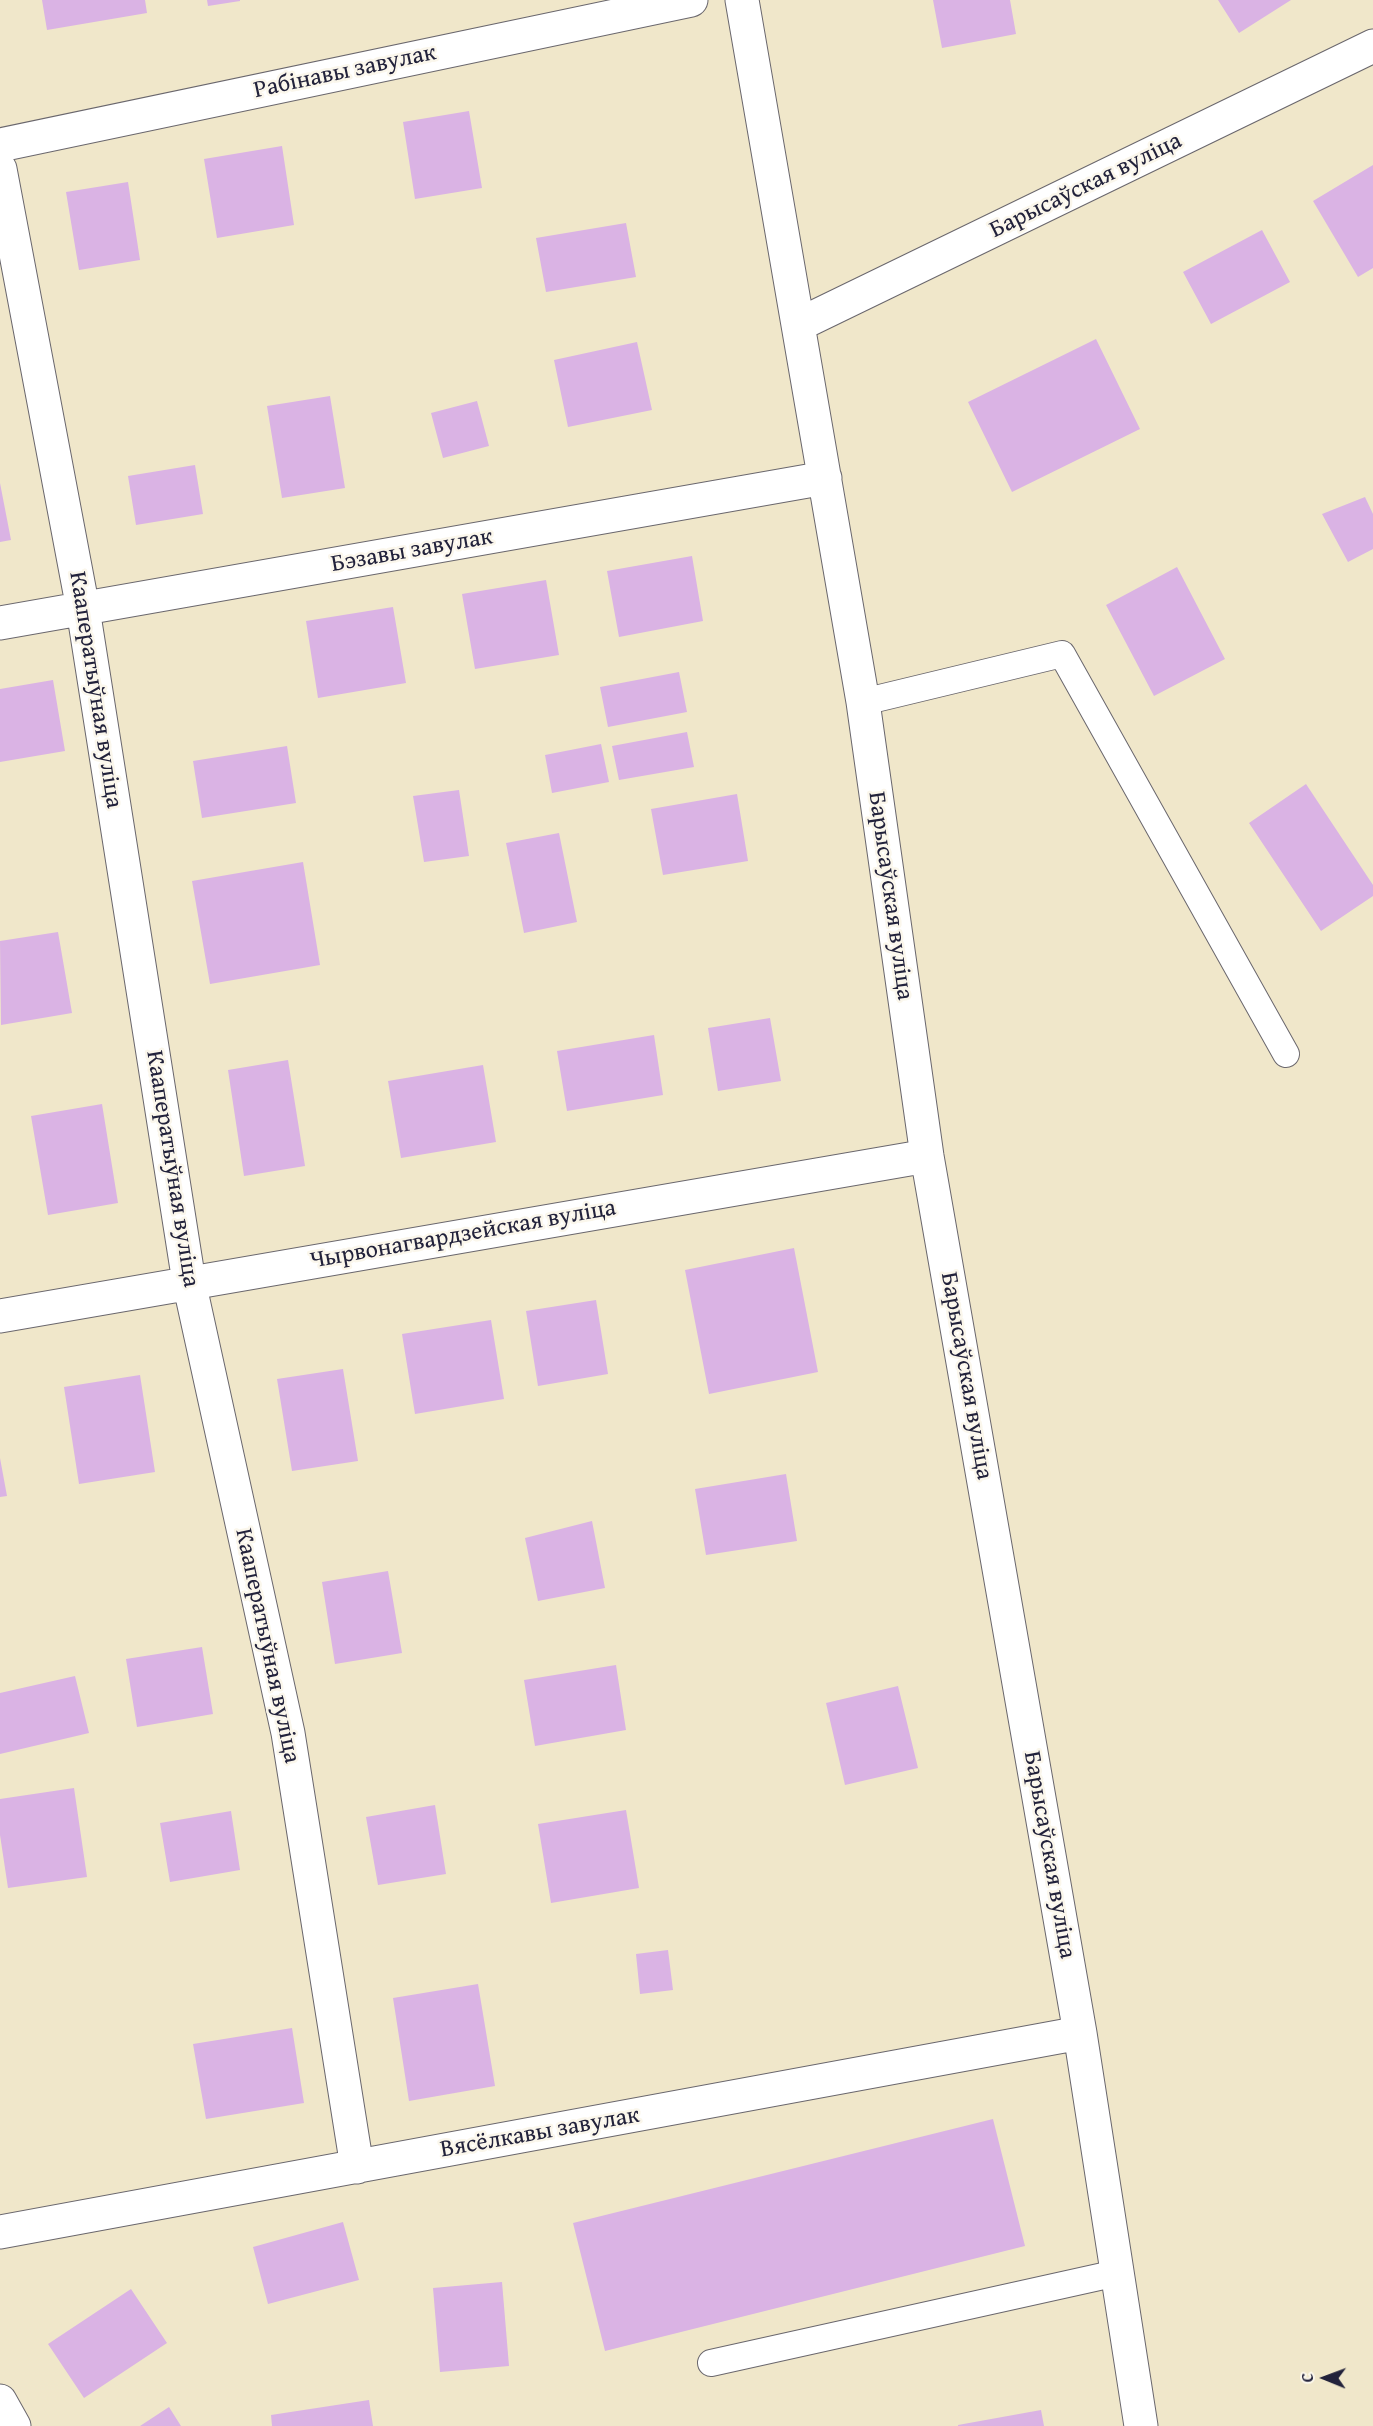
<!DOCTYPE html>
<meta charset="utf-8">
<style>
body{margin:0}
#map{position:relative;width:1373px;height:2426px;overflow:hidden;background:#f0e7ca;font-family:"Gentium Book Plus",serif}
canvas{display:block}
.north{position:absolute;left:1295px;top:2348px;width:60px;height:60px;-webkit-text-stroke:4px #fbf7ec;paint-order:stroke;rotate:271deg;font-size:16px;font-weight:700;line-height:24px;text-align:center;color:#22223b}
.north::after{content:'';display:block;margin:auto;width:21px;height:27px;background:#22223b;clip-path:polygon(50% 0,100% 100%,50% 72%,0 100%)}
</style>
<div id="map">
<canvas width="1373" height="2426"></canvas>
<div class="north">С</div>
</div>
<script>
const ctx = document.querySelector('canvas').getContext('2d');
ctx.lineJoin = 'round';
function fillPath(path, color) { ctx.fillStyle = color; ctx.fill(path, 'evenodd'); }
const poly = rows => new Path2D(rows.map(r => 'M' + r).join(''));
function strokePath(path, color, width, dash) { ctx.strokeStyle = color; ctx.lineWidth = width; ctx.lineCap = dash ? 'butt' : 'round'; ctx.setLineDash(dash || []); ctx.stroke(path); }
function label(font, color, halo, rows, align = 'center') {
  ctx.font = font + ' "Gentium Book Plus",serif'; ctx.lineWidth = 5; ctx.setLineDash([]); ctx.textBaseline = 'middle'; ctx.strokeStyle = halo; ctx.fillStyle = color; for (const [text, x, y, turn = 0] of rows) {
    ctx.save(); ctx.translate(x, y); ctx.rotate((+turn || 0) * Math.PI / 180); ctx.textAlign = isNaN(turn) ? turn : align; if (halo) ctx.strokeText(text, 0, 0); ctx.fillText(text, 0, 0); ctx.restore();
  }
}
fillPath(poly([
 [42,0,145,0,147,13,47,30],
 [207,0,240,0,240,1,208,6],
 [933,0,1010,0,1016,34,942,48],
 [1218,0,1291,0,1239,33],
 [469,111,482,188,415,199,403,122],
 [282,146,294,225,217,238,204,159],
 [1373,165,1373,268,1358,277,1313,201],
 [128,182,140,260,79,270,66,192],
 [626,223,636,277,546,292,536,238],
 [1262,230,1290,282,1211,324,1183,272],
 [1096,339,1140,429,1012,492,968,402],
 [637,342,652,410,568,427,554,360],
 [330,396,345,488,282,498,267,406],
 [477,401,489,446,443,458,431,413],
 [195,465,203,514,136,525,128,476],
 [0,483,11,540,0,542],
 [1365,497,1373,514,1373,549,1348,562,1322,514],
 [692,556,703,621,619,637,607,571],
 [1177,567,1225,659,1154,696,1106,605],
 [546,580,559,655,475,669,462,594],
 [393,607,406,683,318,698,306,621],
 [679,672,687,712,608,727,600,687],
 [53,680,65,751,0,762,0,689],
 [687,732,694,767,619,780,612,746],
 [601,744,609,782,552,793,545,755],
 [287,746,296,803,202,818,193,761],
 [1306,784,1373,885,1373,896,1321,931,1249,823],
 [459,790,469,856,424,862,413,796],
 [737,794,748,861,663,875,651,809],
 [559,833,577,922,524,933,506,843],
 [303,862,320,965,210,984,192,881],
 [58,932,72,1013,1,1025,0,941],
 [770,1018,781,1081,718,1091,708,1028],
 [654,1035,663,1095,567,1111,557,1051],
 [288,1060,305,1166,244,1176,228,1070],
 [483,1065,496,1142,401,1158,388,1081],
 [102,1104,118,1203,48,1215,31,1116],
 [794,1248,818,1372,709,1394,685,1270],
 [596,1300,608,1374,538,1386,526,1311],
 [491,1320,504,1399,415,1414,402,1334],
 [343,1369,358,1461,292,1471,277,1379],
 [140,1375,155,1472,79,1484,64,1387],
 [0,1458,7,1496,0,1497],
 [786,1474,797,1541,706,1555,695,1489],
 [592,1521,605,1588,538,1601,525,1538],
 [388,1571,402,1653,335,1664,322,1582],
 [202,1647,213,1714,137,1727,126,1659],
 [616,1665,626,1730,535,1746,524,1680],
 [75,1676,89,1733,0,1754,0,1693],
 [898,1686,918,1768,845,1785,826,1703],
 [74,1788,87,1877,8,1888,0,1835,0,1799],
 [435,1805,446,1874,378,1885,366,1817],
 [626,1810,639,1888,551,1903,538,1824],
 [231,1811,240,1870,170,1882,160,1823],
 [668,1950,673,1990,640,1994,636,1954],
 [478,1984,495,2086,409,2101,393,1998],
 [292,2028,304,2103,206,2119,193,2044],
 [993,2119,1025,2246,605,2351,573,2223],
 [343,2222,359,2280,268,2304,253,2247],
 [502,2282,509,2366,440,2372,433,2288],
 [131,2289,167,2343,84,2398,48,2344],
 [369,2400,373,2426,272,2426,271,2415],
 [169,2407,181,2426,140,2426],
 [1041,2410,1044,2426,958,2426,958,2425]
]), '#dab3e4');
const lane = poly([
 [863,702,1062,654,1286,1054],
 [711,2363,1117,2273]
]);
const street = poly([
 [742,0,863,702,927,1156,1080,2033,1141,2426],
 [0,145,691,0],
 [0,169,83,609,189,1282,288,1733,357,2167],
 [798,325,1373,46],
 [0,623,825,478],
 [0,1316,927,1156],
 [0,2232,1080,2033]
]);
const secondary = poly([
 [0,2401,14,2426]
]);
strokePath(lane, '#6a676d', 28);
strokePath(street, '#6a676d', 35);
strokePath(secondary, '#6a676d', 35);
strokePath(lane, '#fff', 26);
strokePath(street, '#fff', 33);
strokePath(secondary, '#fff', 33);
label('24px', '#22223b', '#fbf7ec', [
 ["Рабінавы завулак",345,72,-12],
 ["Барысаўская вуліца",1086,186,-26],
 ["Бэзавы завулак",412,551,-10],
 ["Кааператыўная вуліца",95,690,81],
 ["Барысаўская вуліца",890,896,82],
 ["Кааператыўная вуліца",172,1169,81],
 ["Чырвонагвардзейская вуліца",463,1235,-10],
 ["Барысаўская вуліца",966,1376,80],
 ["Кааператыўная вуліца",267,1646,78],
 ["Барысаўская вуліца",1049,1855,80],
 ["Вясёлкавы завулак",540,2133,-10]
]);
</script>
